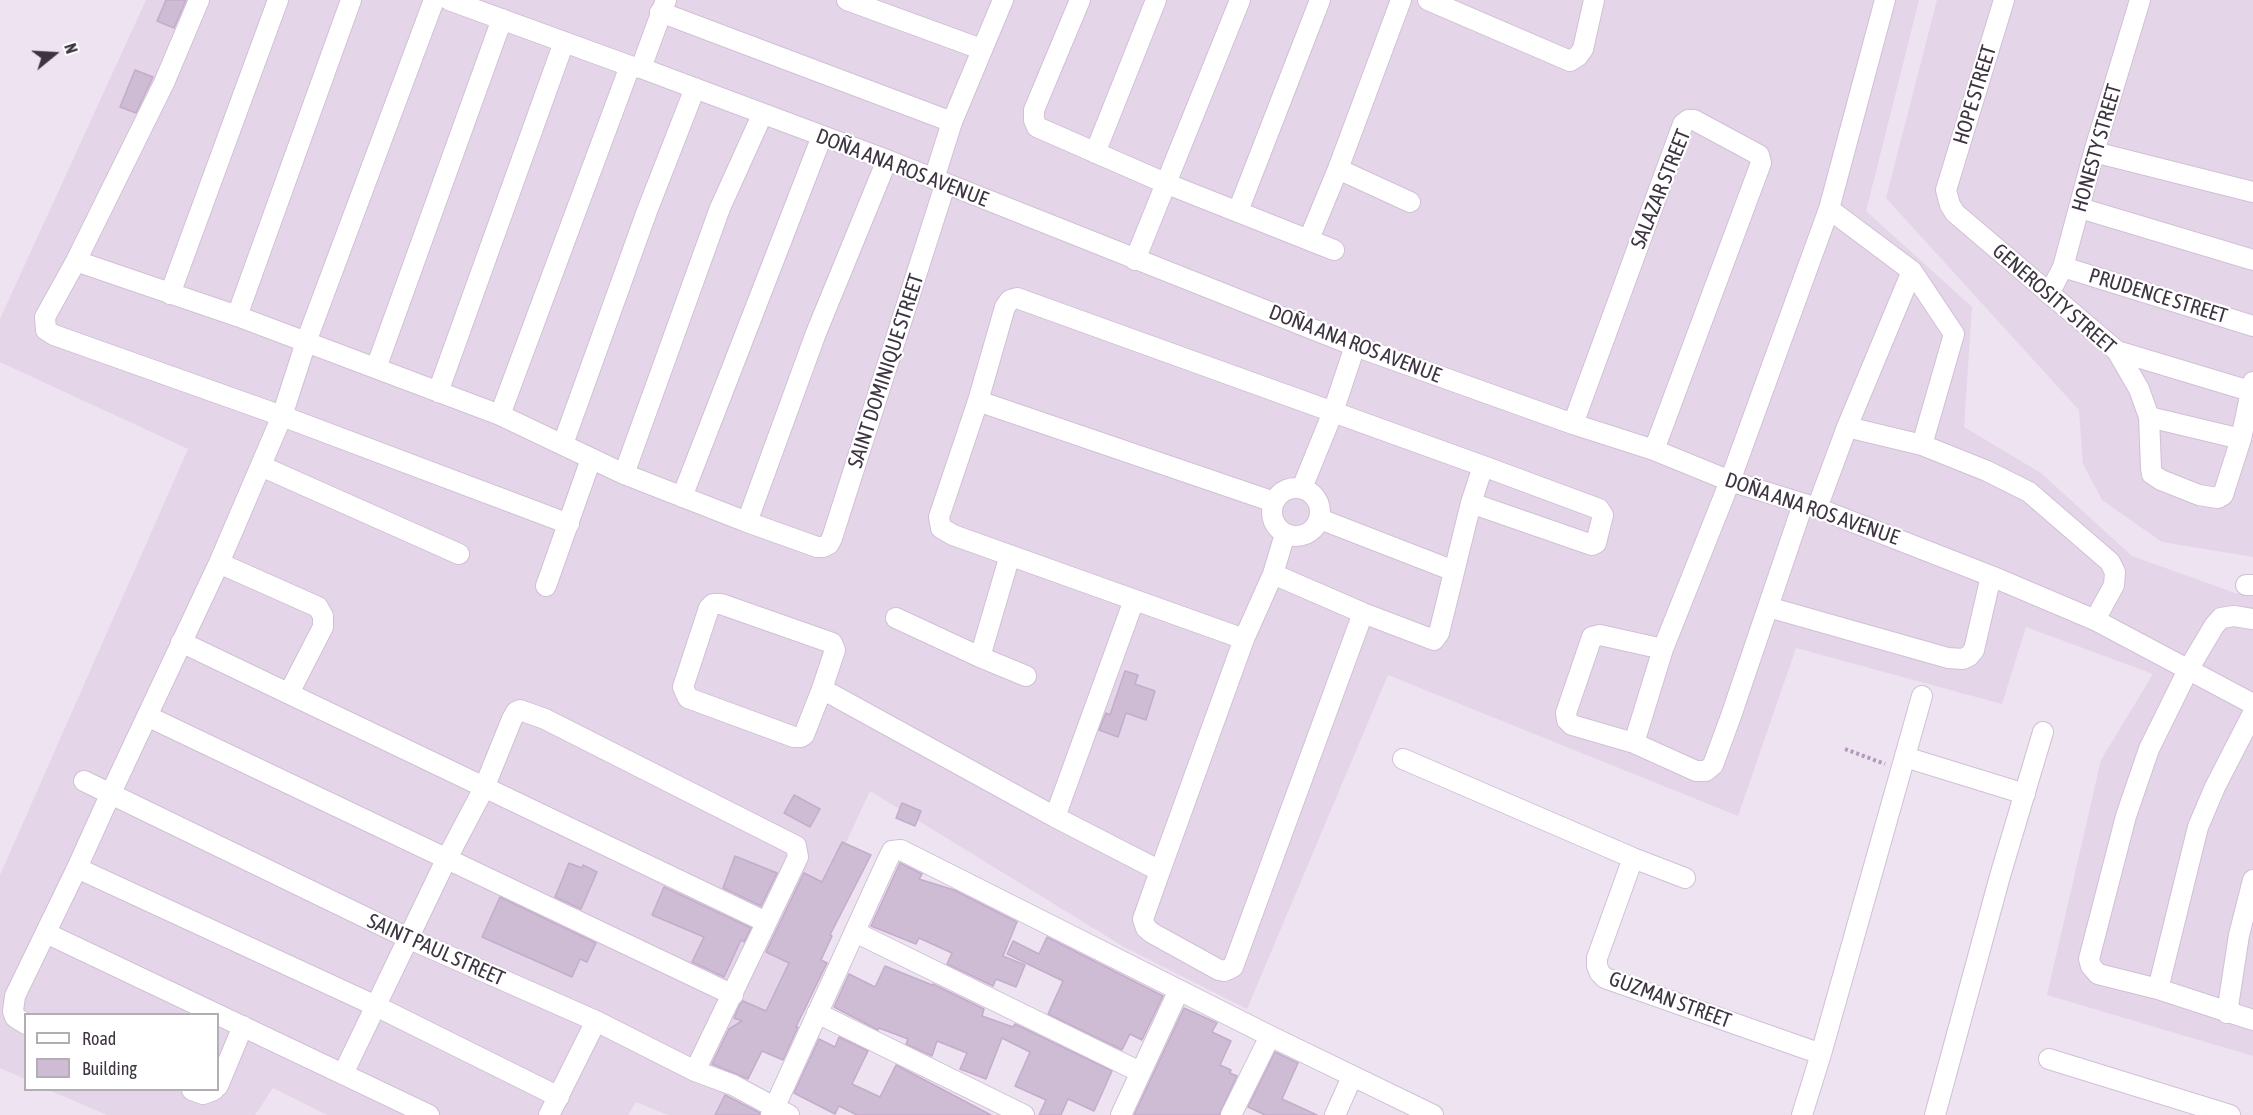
<!DOCTYPE html>
<meta charset="utf-8">
<style>
body{margin:0}
#map{position:relative;width:2253px;height:1115px;overflow:hidden;background:#eee3f0;font-family:"Asap Condensed",sans-serif}
canvas{display:block}
.legend{position:absolute;left:24px;top:1013px;width:195px;height:78px;box-sizing:border-box;background:#fff;border:2px solid #b2aeb3;margin:0;padding:8px 10px;list-style:none;font-size:18px;color:#3e3441}
.legend li{display:flex;align-items:center;gap:12px;height:30px}
.legend b{width:30px;border:2px solid #b2aeb3}
.north{position:absolute;left:24px;top:24px;width:60px;height:60px;-webkit-text-stroke:4px #fff;paint-order:stroke;rotate:72deg;font-size:16px;font-weight:700;line-height:24px;text-align:center;color:#3e3441}
.north::after{content:'';display:block;margin:auto;width:21px;height:27px;background:#3e3441;clip-path:polygon(50% 0,100% 100%,50% 72%,0 100%)}
</style>
<div id="map">
<canvas width="2253" height="1115"></canvas>
<ul class="legend">
<li><b style="height:8px;background:#fff"></b>Road</li>
<li><b style="height:16px;background:#cdbcd4"></b>Building</li>
</ul>
<div class="north">N</div>
</div>
<script>
const ctx = document.querySelector('canvas').getContext('2d');
ctx.lineJoin = 'round';
function fillPath(path, color) { ctx.fillStyle = color; ctx.fill(path, 'evenodd'); }
const poly = rows => new Path2D(rows.map(r => 'M' + r).join(''));
function strokePath(path, color, width, dash) { ctx.strokeStyle = color; ctx.lineWidth = width; ctx.lineCap = dash ? 'butt' : 'round'; ctx.setLineDash(dash || []); ctx.stroke(path); }
function label(font, color, halo, rows, align = 'center') {
  ctx.font = font + ' "Asap Condensed",sans-serif'; ctx.lineWidth = 4.5; ctx.setLineDash([]); ctx.textBaseline = 'middle'; ctx.strokeStyle = halo; ctx.fillStyle = color; for (const [text, x, y, turn = 0] of rows) {
    ctx.save(); ctx.translate(x, y); ctx.rotate((+turn || 0) * Math.PI / 180); ctx.textAlign = isNaN(turn) ? turn : align; if (halo) ctx.strokeText(text, 0, 0); ctx.fillText(text, 0, 0); ctx.restore();
  }
}
fillPath(poly([
 [146,0,1919,0,1866,211,1972,307,1964,427,2041,473,2132,556,2235,593,2253,596,2253,1056,2047,995,2101,760,2153,674,2026,627,2002,704,1796,648,1738,816,1388,675,1247,1009,1124,947,870,791,719,1115,668,1115,636,1102,628,1115,327,1115,273,1088,255,1115,107,1115,49,1090,218,1090,218,1014,26,1014,25,1079,0,1068,0,875,188,449,0,362,0,319],
 [1937,0,2253,0,2253,557,2162,542,2102,500,2083,464,2079,410,1886,198]
]), '#e4d5e8');
const building = poly([
 [166,0,186,0,174,28,157,21,166,0],
 [135,70,153,77,136,113,120,107,135,70],
 [1125,671,1138,675,1135,684,1155,691,1146,720,1126,713,1118,737,1099,730,1106,713,1110,715,1125,671],
 [794,795,820,809,810,827,784,813,794,795],
 [902,803,921,811,915,826,896,818,902,803],
 [842,842,871,855,830,935,832,936,821,960,827,963,796,1027,798,1027,783,1060,762,1051,748,1079,717,1066,712,1064,729,1029,742,1021,734,1018,740,1004,743,1001,766,1011,789,963,766,952,804,873,822,882,842,842],
 [735,856,777,873,761,906,723,888,735,856],
 [569,863,582,868,583,865,597,872,581,909,555,897,569,863],
 [900,863,922,874,919,879,954,890,1017,922,1003,956,1025,965,1016,987,996,979,993,986,947,964,952,953,919,938,916,944,871,926,900,863],
 [664,887,751,928,744,942,741,940,724,977,692,962,704,937,652,915,664,887],
 [500,897,596,943,587,962,580,959,572,977,482,937,500,897],
 [1047,937,1163,996,1142,1040,1130,1034,1122,1050,1048,1014,1063,981,1007,954,1013,941,1039,954,1047,937],
 [885,966,932,985,933,984,984,1009,982,1016,1013,1027,1015,1024,1112,1071,1094,1111,1068,1099,1061,1115,1039,1115,1046,1100,1015,1086,1030,1052,1002,1038,986,1079,960,1069,967,1053,937,1041,932,1056,906,1044,908,1039,879,1028,878,1030,834,1007,849,974,875,987,885,966],
 [1184,1008,1217,1023,1212,1032,1231,1041,1220,1065,1231,1070,1230,1073,1237,1076,1219,1115,1134,1115,1184,1008],
 [839,1037,868,1051,852,1084,880,1097,896,1065,991,1115,857,1115,839,1106,835,1114,794,1093,819,1039,835,1047,839,1037],
 [1275,1052,1298,1063,1282,1099,1317,1115,1265,1115,1248,1107,1275,1052],
 [725,1095,760,1113,759,1115,715,1115,725,1095]
]);
fillPath(building, '#cdbcd4');
strokePath(building, '#c3adcb', 1.5);
const street = poly([
 [199,0,164,83,76,261,45,317,46,330,54,335,282,416,569,524],
 [449,0,630,66,641,68,887,160,1355,346,1573,424,1654,450,1730,481,1817,508,1991,576,2095,620,2253,704],
 [847,0,981,49],
 [1080,0,1034,110,1034,120,1037,127,1165,183,1334,250],
 [1428,0,1570,61,1578,56,1583,49,1594,0],
 [2004,0,1946,190,1950,205,1955,213,2117,351,2139,389,2149,417,2151,468,2152,474,2161,480,2199,495,2218,498,2223,495,2241,439,2253,382],
 [660,12,952,122],
 [641,68,666,0],
 [2094,152,2253,192],
 [1095,153,1156,0],
 [1338,169,1410,202],
 [934,179,952,122,1003,0],
 [2080,208,2253,260],
 [1829,209,1912,271,1954,334,1922,445],
 [1238,211,1320,0],
 [1309,239,1338,169,1401,0],
 [1135,260,1240,0],
 [76,261,237,316,500,415,624,474,747,522,817,547,823,547,829,544,832,538,945,185],
 [2063,267,2253,326],
 [170,294,278,0],
 [2049,294,2063,267,2094,152,2140,0],
 [237,316,351,0],
 [2117,351,2250,391],
 [376,368,502,19],
 [438,392,564,42],
 [978,401,1274,502],
 [500,415,630,66],
 [2149,417,2241,439],
 [1573,424,1683,124,1688,120,1694,120,1759,155,1761,163,1654,450],
 [1847,427,1922,445,1987,471,2029,492,2110,562,2115,572,2114,585,2095,620],
 [563,444,647,211,695,88],
 [261,466,459,554],
 [624,474,720,208,762,115],
 '1272 512a24 24 0 1 1 48 0a24 24 0 1 1-48 0Z',
 [1302,488,1333,412,1355,346],
 [682,497,822,136],
 [1817,508,1847,427,1912,271],
 [1320,519,1454,571],
 [747,522,816,333,887,160],
 [219,563,318,607,323,616,323,627,289,693],
 [1273,574,1363,613,1434,640,1439,633,1471,503,1483,466],
 [2246,585,2253,585],
 [546,586,591,459],
 [1768,607,1948,658,1963,659,1969,656,1974,650,1991,576],
 [896,618,980,657,1010,555],
 [2253,619,2234,616,2221,618,2214,626,2188,670,2149,749,2126,816,2089,959,2091,966,2098,974,2158,989,2253,1020],
 [1244,639,953,535,941,528,939,517,978,401,1005,307,1010,300,1017,298,1483,466,1599,509,1603,515,1596,543,1592,545,1471,503],
 [181,642,766,922],
 [1663,649,1600,635,1592,637,1566,713,1567,720,1572,725,1634,743,1696,771,1706,771,1713,765,1731,716,1803,504],
 [980,657,1026,676],
 [822,689,835,650,832,643,721,604,713,604,709,608,683,687,688,698,794,737,801,737,804,735,822,689,1055,817,1160,871,1143,919,1146,928,1152,933,1219,970,1224,971,1233,967,1363,613],
 [147,716,733,995],
 [1634,743,1663,649,1730,481,1829,209,1885,0],
 [1905,757,2025,794],
 [1403,759,1633,858,1685,878],
 [84,781,410,939,596,1021,695,1071,733,1085,789,1115],
 [1055,817,1134,600],
 [1633,858,1597,958,1597,966,1600,973,1605,978,1821,1054],
 [77,868,376,1006,559,1097],
 [1160,871,1244,639,1273,574,1285,534],
 [855,932,1140,1072],
 [46,933,429,1115],
 [2158,989,2198,827,2215,787,2253,713],
 [817,1013,1024,1115],
 [2227,1013,2239,935,2253,880],
 [26,1024,15,1017,13,1011,15,996,77,868,110,795,219,563,282,416,306,342,434,0],
 [2049,1059,2230,1115],
 [343,1074,446,860,484,788,512,719,516,712,520,710,545,719,796,846,798,857,695,1071],
 [218,1086,243,1026],
 [192,1090,203,1094,214,1090],
 [549,1115,596,1021],
 [771,1115,888,859,892,851,901,850,1270,1036,1433,1115],
 [1121,1115,1179,990],
 [1231,1115,1270,1036],
 [1335,1115,1352,1077],
 [1802,1115,1821,1054,1922,696],
 [1935,1115,2000,876,2043,732]
]);
strokePath(street, '#d1c0d6', 22);
strokePath(poly([
 [1845,749,1885,764]
]), '#b398bc', 4, [3, 3]);
strokePath(street, '#fff', 20);
label('21px', '#3e3441', '#fff', [
 ["HOPE STREET",1975,95,-73],
 ["HONESTY STREET",2097,148,-74],
 ["DOÑA ANA ROS AVENUE",902,168,21],
 ["SALAZAR STREET",1661,189,-68],
 ["PRUDENCE STREET",2158,296,17],
 ["GENEROSITY STREET",2054,299,41],
 ["DOÑA ANA ROS AVENUE",1355,344,21],
 ["SAINT DOMINIQUE STREET",886,371,-72],
 ["DOÑA ANA ROS AVENUE",1812,509,19],
 ["SAINT PAUL STREET",436,950,24],
 ["GUZMAN STREET",1670,1000,20]
]);
</script>
